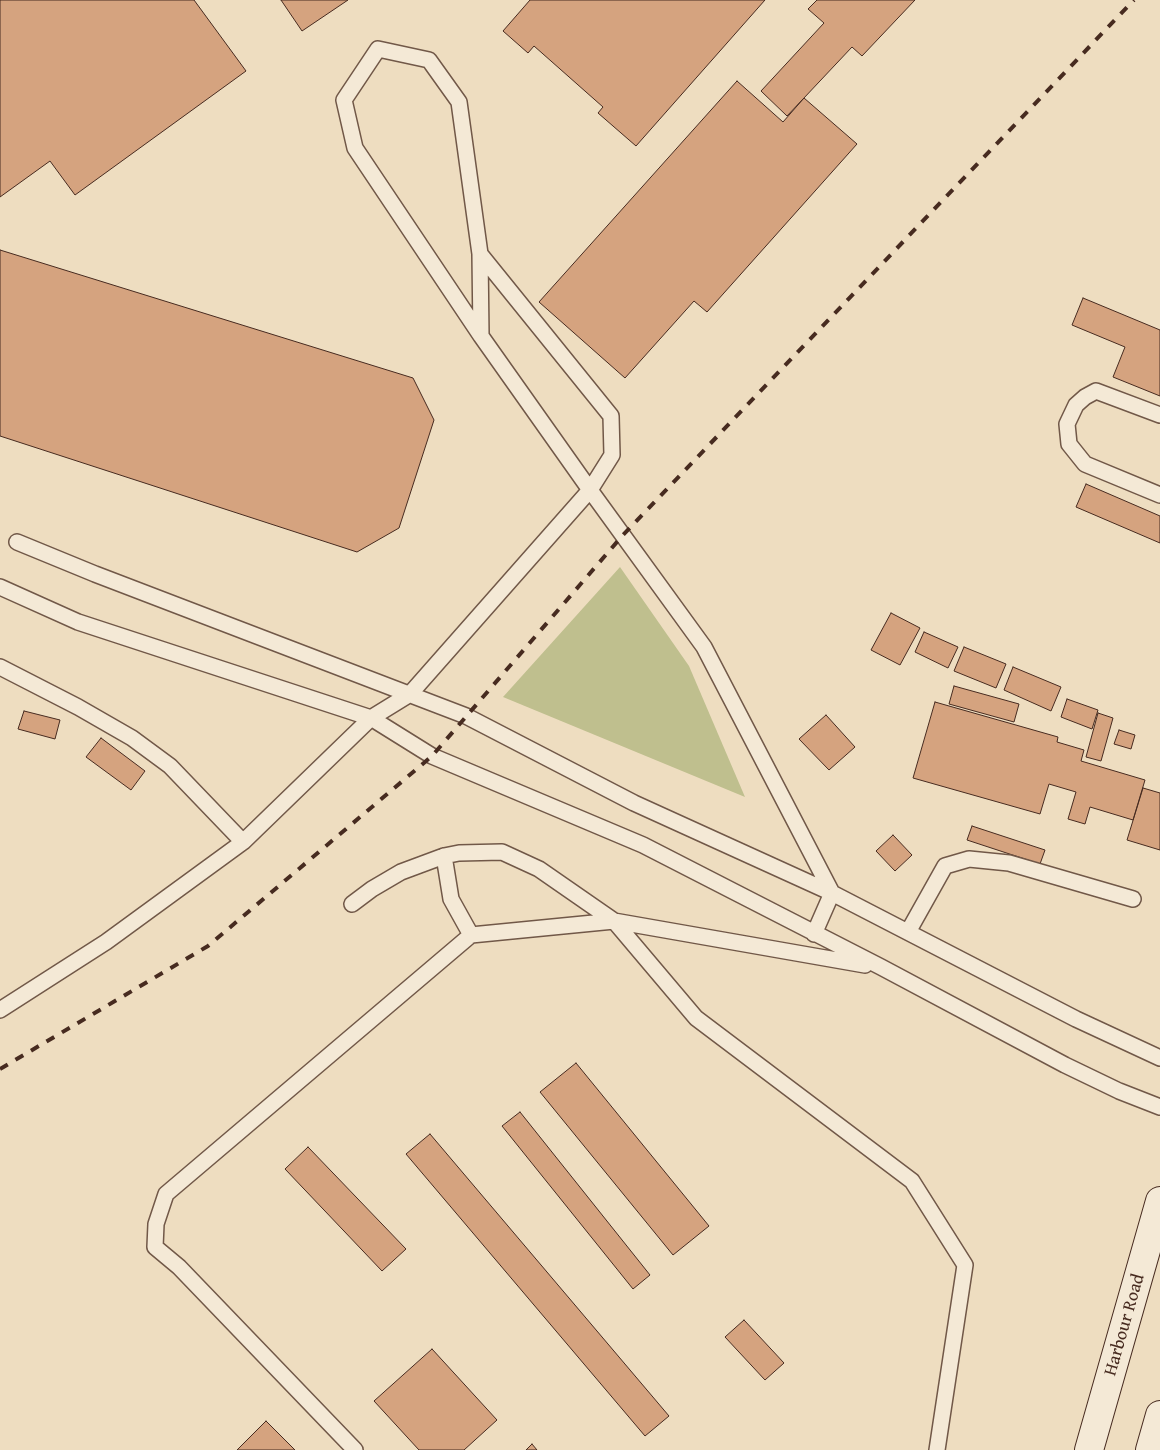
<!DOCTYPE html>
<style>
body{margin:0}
canvas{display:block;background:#eeddc0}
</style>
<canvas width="1160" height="1450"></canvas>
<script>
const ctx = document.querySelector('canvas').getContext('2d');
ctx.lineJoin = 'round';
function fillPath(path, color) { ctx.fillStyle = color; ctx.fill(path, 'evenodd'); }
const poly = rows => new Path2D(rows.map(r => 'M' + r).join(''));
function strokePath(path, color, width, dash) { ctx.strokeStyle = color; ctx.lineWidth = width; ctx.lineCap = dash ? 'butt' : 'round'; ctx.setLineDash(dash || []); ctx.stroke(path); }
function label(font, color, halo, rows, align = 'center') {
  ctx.font = font + ' "Gentium Book Plus",serif'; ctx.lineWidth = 4; ctx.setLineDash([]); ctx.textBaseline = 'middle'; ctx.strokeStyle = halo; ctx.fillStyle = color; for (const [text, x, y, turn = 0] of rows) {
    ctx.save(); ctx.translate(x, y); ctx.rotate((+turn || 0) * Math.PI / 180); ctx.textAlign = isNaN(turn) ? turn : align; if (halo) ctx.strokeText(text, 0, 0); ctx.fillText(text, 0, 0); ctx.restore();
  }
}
fillPath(poly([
 [620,567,689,666,745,797,503,697]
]), '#bfbf8e');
const building = poly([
 [0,0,194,0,246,71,75,195,50,161,0,197,0,0],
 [281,0,348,0,302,31,281,0],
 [530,0,765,0,636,146,598,113,603,107,534,46,528,53,503,31,530,0],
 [817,0,915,0,862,56,852,47,787,116,761,91,824,23,808,9,817,0],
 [737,81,783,122,804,98,857,144,707,312,694,301,625,378,539,302,737,81],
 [0,250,413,378,434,420,399,528,357,552,0,436,0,250],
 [1083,298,1160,330,1160,396,1113,377,1125,347,1072,325,1083,298],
 [1086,484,1160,516,1160,543,1076,507,1086,484],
 [891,613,920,628,900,665,871,650,891,613],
 [924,632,958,647,948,668,915,652,924,632],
 [964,647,1006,664,996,688,954,671,964,647],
 [1013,667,1061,687,1051,711,1004,690,1013,667],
 [954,686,1019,704,1014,722,949,704,954,686],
 [1067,699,1098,710,1092,729,1061,717,1067,699],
 [935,702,1058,737,1057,742,1084,750,1081,761,1145,780,1133,820,1090,807,1085,824,1068,819,1076,792,1049,784,1040,814,913,778,935,702],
 [24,711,60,720,55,739,18,729,24,711],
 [1098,713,1113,718,1101,761,1086,757,1098,713],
 [826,715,855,747,829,770,799,739,826,715],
 [1119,730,1135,735,1131,749,1114,744,1119,730],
 [101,738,145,771,131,790,86,757,101,738],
 [1143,788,1160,793,1160,850,1127,840,1143,788],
 [972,826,1045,850,1040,864,967,840,972,826],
 [893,835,912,855,895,871,876,851,893,835],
 [576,1063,709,1226,673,1255,540,1092,576,1063],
 [520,1112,650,1275,633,1289,502,1126,520,1112],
 [430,1134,669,1416,645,1436,406,1154,430,1134],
 [308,1147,406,1249,382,1271,285,1169,308,1147],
 [744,1320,784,1363,765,1380,725,1337,744,1320],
 [432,1349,497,1420,464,1450,419,1450,374,1401,432,1349],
 [266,1421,295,1450,237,1450,266,1421],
 [532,1444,537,1450,526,1450,532,1444]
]);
fillPath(building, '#d5a37f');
strokePath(building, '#472b20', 1);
const lane = poly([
 [481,336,480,254,459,102,429,60,378,49,344,100,355,148,481,336,590,490,704,647,832,893,814,934],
 [1160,415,1096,391,1085,397,1076,405,1067,424,1069,444,1085,464,1160,495],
 [17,542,95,574,466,716,634,803,832,893,1076,1019,1160,1058],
 [0,587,78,622,371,718,432,756,643,845,881,967,1065,1065,1119,1091,1160,1107],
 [0,667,78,707,132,738,170,766,243,842],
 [444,856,451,899,471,935],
 [352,904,372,889,401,872,444,856,459,853,502,852,539,869,614,921,696,1018,912,1181,965,1265,937,1450],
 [908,932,945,866,969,859,1009,863,1133,899],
 [0,1010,106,942,243,842,371,718,410,694,590,490,612,455,611,416,480,254],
 [355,1450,179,1267,155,1247,156,1224,166,1194,471,935,614,921,865,965]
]);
const secondary = poly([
 [1089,1450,1160,1201],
 [1150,1450,1160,1415]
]);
strokePath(lane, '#715848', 18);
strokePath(secondary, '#472b20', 30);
strokePath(lane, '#f4e9d6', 15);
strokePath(secondary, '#f4e9d6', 28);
strokePath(poly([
 [0,1069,208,946,432,756,623,535,1134,0]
]), '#472b20', 4, [9, 9]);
label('18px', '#472b20', '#f4e9d6', [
 ["Harbour Road",1125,1325,-74]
]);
</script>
